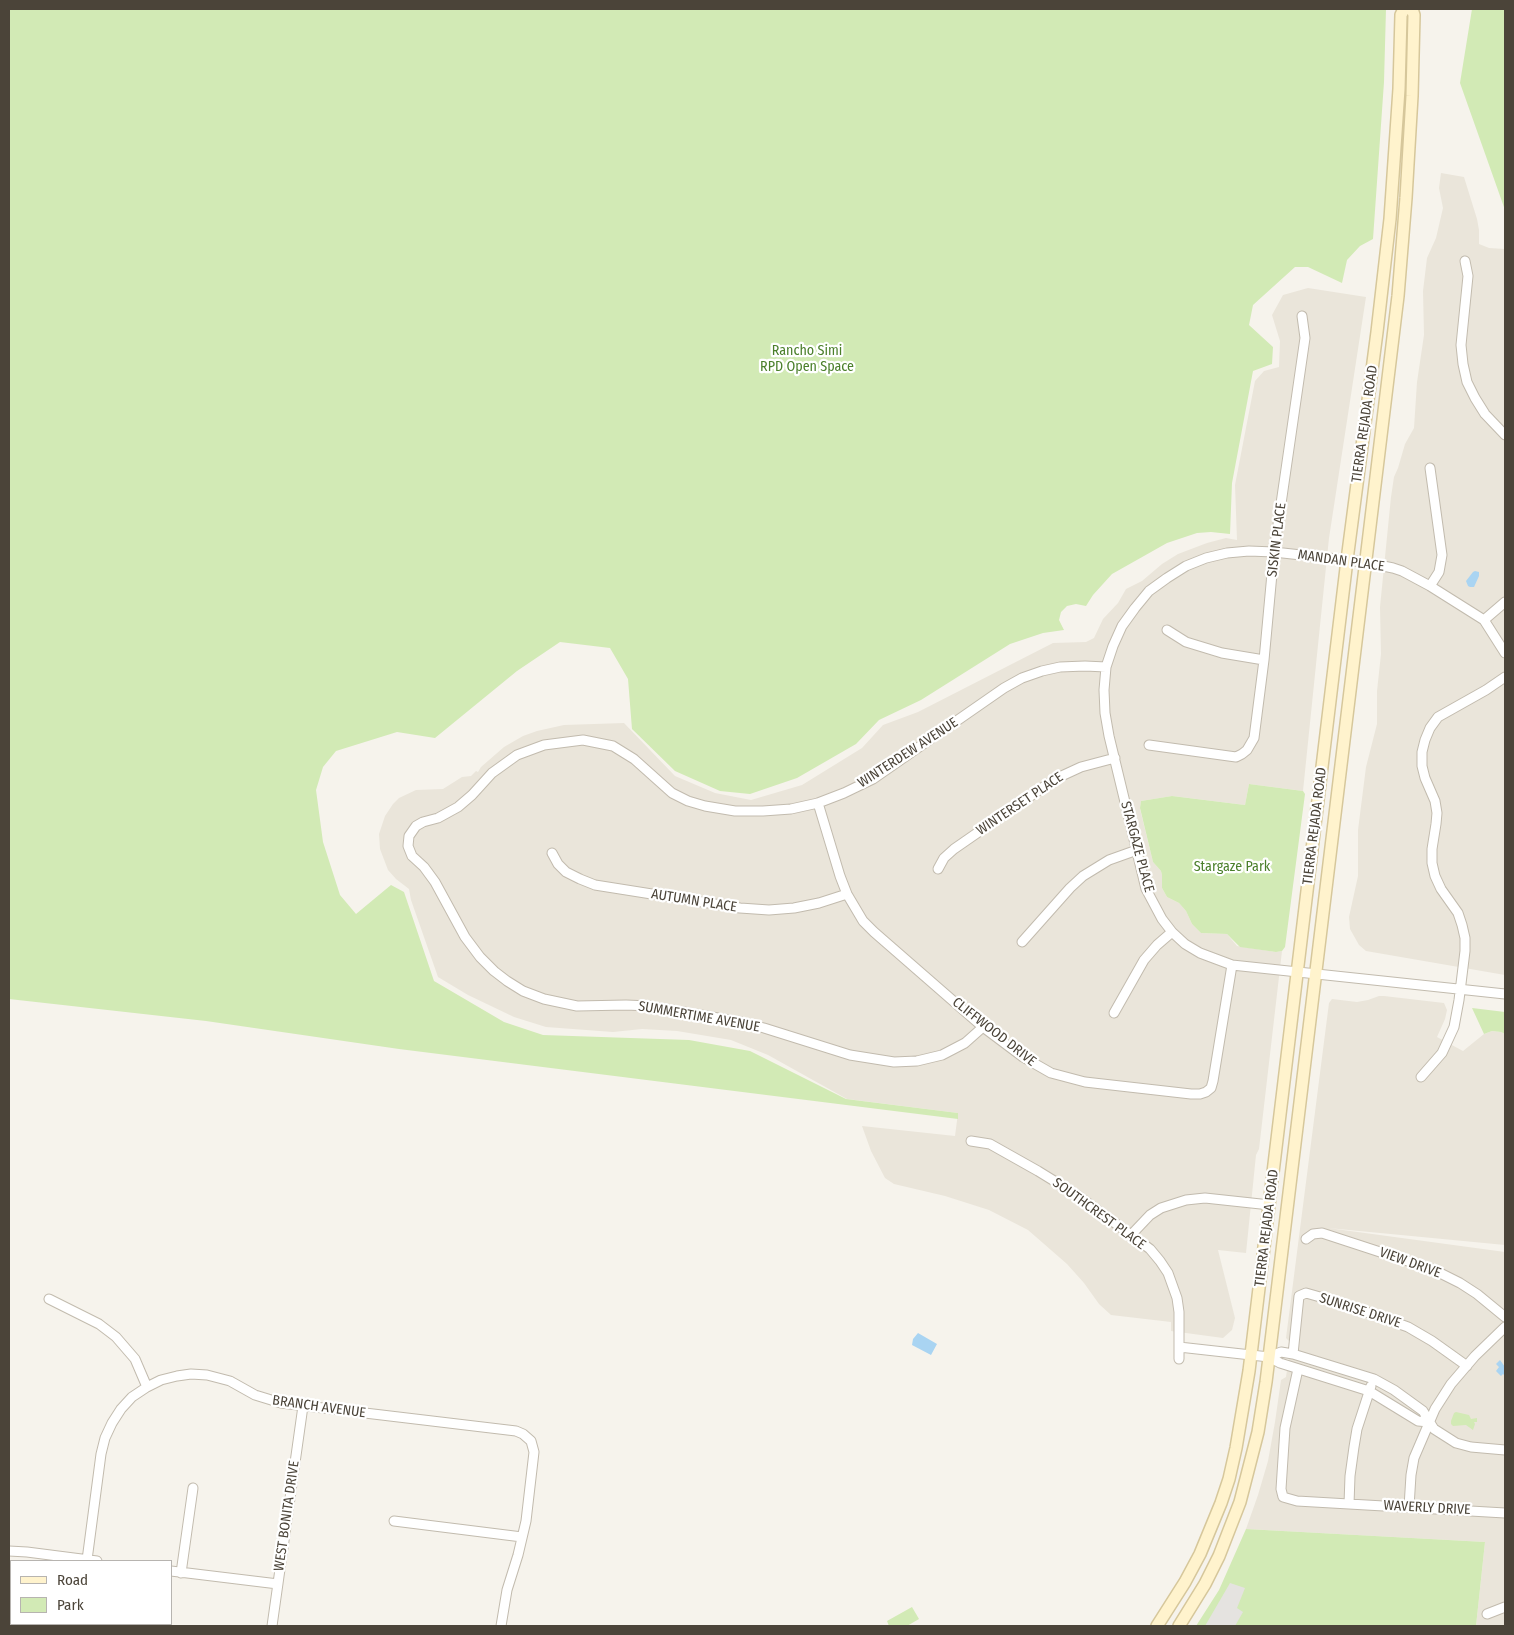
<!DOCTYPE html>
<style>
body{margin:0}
#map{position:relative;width:1514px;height:1635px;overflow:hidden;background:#f6f3ec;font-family:"Fira Sans Condensed",sans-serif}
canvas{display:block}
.frame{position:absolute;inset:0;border:10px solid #4b4439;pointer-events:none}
.legend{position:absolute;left:10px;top:1560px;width:162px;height:65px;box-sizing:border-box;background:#fff;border:1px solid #b7b4b0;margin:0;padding:6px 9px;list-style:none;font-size:15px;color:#4b4439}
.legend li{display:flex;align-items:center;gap:10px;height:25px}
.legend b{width:25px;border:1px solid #b7b4b0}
</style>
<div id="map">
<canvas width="1514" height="1635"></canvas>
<div class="frame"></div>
<ul class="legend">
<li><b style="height:6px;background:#fff3cd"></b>Road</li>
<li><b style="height:14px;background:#d2eab5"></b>Park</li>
</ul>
</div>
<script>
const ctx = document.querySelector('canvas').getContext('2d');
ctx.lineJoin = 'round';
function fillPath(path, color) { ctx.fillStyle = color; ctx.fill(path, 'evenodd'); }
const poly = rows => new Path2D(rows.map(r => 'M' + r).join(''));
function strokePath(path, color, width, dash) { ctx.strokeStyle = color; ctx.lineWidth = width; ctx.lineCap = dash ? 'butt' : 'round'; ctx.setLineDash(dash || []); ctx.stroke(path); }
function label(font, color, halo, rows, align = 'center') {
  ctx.font = font + ' "Fira Sans Condensed",sans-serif'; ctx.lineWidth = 4.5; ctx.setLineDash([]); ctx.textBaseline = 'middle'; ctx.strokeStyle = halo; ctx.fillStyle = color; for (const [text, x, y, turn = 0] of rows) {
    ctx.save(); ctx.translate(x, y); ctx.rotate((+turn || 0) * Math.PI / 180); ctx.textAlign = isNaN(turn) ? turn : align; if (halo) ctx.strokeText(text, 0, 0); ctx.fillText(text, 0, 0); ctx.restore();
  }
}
fillPath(poly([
 [1441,173,1464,177,1477,219,1479,230,1479,244,1489,248,1505,249,1505,324,1504,333,1505,340,1505,975,1366,951,1359,945,1350,929,1349,917,1358,876,1358,830,1366,767,1377,724,1377,691,1381,654,1380,607,1391,497,1394,477,1398,468,1405,444,1414,428,1417,382,1424,335,1423,291,1427,258,1436,238,1443,208,1439,188],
 [1308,288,1366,297,1329,538,1303,791,1249,784,1245,805,1172,796,1141,801,1140,809,1153,862,1161,871,1162,875,1162,888,1167,897,1179,903,1186,911,1192,924,1201,933,1227,934,1237,946,1276,952,1282,951,1259,1149,1256,1155,1246,1253,1218,1250,1235,1318,1232,1330,1223,1338,1171,1331,1171,1322,1111,1315,1099,1304,1084,1283,1067,1264,1028,1230,989,1210,945,1196,894,1184,885,1178,871,1151,862,1126,955,1136,958,1113,847,1099,768,1055,731,1040,677,1031,642,1029,613,1032,546,1027,514,1017,468,995,438,977,411,900,409,889,396,879,388,870,380,849,379,834,385,816,393,804,399,798,416,790,443,789,462,777,471,776,476,771,478,772,481,767,504,747,523,736,537,731,564,725,624,723,675,776,715,793,751,800,802,785,862,748,883,725,918,712,1053,643,1086,642,1094,638,1103,619,1118,603,1126,589,1142,581,1162,564,1178,554,1207,543,1226,538,1237,540,1235,485,1255,381,1264,371,1279,367,1280,341,1272,315,1283,295],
 [1379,996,1384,996,1444,1003,1447,1010,1445,1019,1437,1037,1463,1051,1484,1034,1492,1031,1501,1032,1505,1034,1505,1245,1328,1228,1505,1252,1505,1626,1476,1626,1485,1542,1246,1529,1258,1495,1268,1461,1275,1422,1281,1380,1286,1377,1291,1343,1286,1338,1329,1003,1332,999,1357,1002,1368,1000]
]), '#eae5da');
fillPath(poly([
 [9,9,1386,9,1384,82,1373,239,1360,246,1347,260,1342,283,1308,267,1295,267,1253,305,1249,325,1273,347,1272,364,1253,371,1232,483,1230,534,1211,532,1197,533,1167,543,1112,574,1093,595,1086,606,1076,604,1067,606,1061,612,1059,620,1064,630,1043,633,1010,644,921,700,879,720,856,744,797,778,750,794,720,791,675,771,632,729,628,679,610,648,560,642,517,671,435,738,397,732,336,751,323,767,316,790,323,842,340,895,356,914,391,885,404,892,434,981,504,1022,543,1035,689,1040,750,1051,846,1099,958,1113,958,1119,399,1049,206,1021,9,999],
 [1472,9,1505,9,1505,210,1460,83],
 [1249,784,1303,791,1305,794,1285,947,1282,951,1276,952,1240,947,1227,934,1201,933,1192,924,1186,911,1179,903,1167,897,1162,888,1162,875,1161,871,1153,862,1140,808,1141,801,1172,796,1245,805],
 [1472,1008,1505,1012,1505,1034,1501,1032,1492,1031,1484,1034],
 [1456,1412,1469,1415,1471,1419,1477,1418,1477,1422,1474,1422,1475,1424,1473,1430,1466,1425,1453,1426,1451,1424,1451,1421,1454,1413],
 [1246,1529,1485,1542,1476,1626,1196,1626,1219,1590],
 [912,1607,919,1619,907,1626,889,1626,887,1621]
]), '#d2eab5');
fillPath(poly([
 [1230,1583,1245,1588,1237,1608,1243,1612,1235,1626,1205,1626]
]), '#e5e3e0');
fillPath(poly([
 [1475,571,1479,572,1479,576,1474,587,1470,587,1468,586,1466,581,1473,572],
 [918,1333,937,1344,931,1355,912,1345,913,1339],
 [1500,1360,1505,1367,1505,1376,1503,1374,1501,1376,1496,1371,1499,1367,1496,1364]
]), '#a9d4f2');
const street = poly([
 [1465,261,1468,276,1461,345,1463,364,1467,382,1475,398,1485,414,1505,435],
 [1430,586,1439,572,1442,555,1430,468],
 [1484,620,1430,586,1402,571,1393,568,1364,562,1274,552,1249,551,1227,553,1206,558,1186,566,1167,578,1149,591,1135,608,1122,626,1113,646,1106,667,1104,690,1105,713,1109,736,1146,889,1162,919,1172,932,1185,944,1200,953,1232,965,1505,994],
 [1484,620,1505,653],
 [1484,620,1505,602],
 [1167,630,1186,642,1222,653,1264,660],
 [1149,745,1236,757,1242,754,1247,750,1254,738,1264,660,1274,552,1305,338,1302,316],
 [818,803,840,876,847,894,863,921,874,932,983,1027,1023,1057,1051,1073,1085,1082,1191,1094,1200,1094,1206,1092,1211,1088,1213,1081,1232,965],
 [552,853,558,864,566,872,580,879,595,885,740,908,769,910,794,908,819,903,847,894],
 [938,869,944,858,954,849,1055,779,1081,767,1115,758],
 [1022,942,1070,888,1083,876,1109,860,1137,850],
 [1114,1013,1144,960,1157,945,1172,932],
 [983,1027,965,1043,942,1055,917,1061,894,1062,850,1055,764,1028,741,1022,649,1006,626,1005,577,1006,544,999,523,991,507,981,494,971,480,957,465,937,435,882,424,867,412,856,408,846,409,836,416,826,423,822,438,818,458,807,472,795,492,773,517,755,544,745,583,740,613,746,634,759,672,793,688,801,705,806,735,811,763,811,791,809,818,803,844,793,873,779,1004,688,1022,678,1042,671,1060,667,1085,666,1106,667],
 [1421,1077,1442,1053,1454,1027,1459,1000,1465,951,1465,938,1462,925,1458,913,1441,889,1435,876,1432,863,1432,849,1436,824,1437,813,1435,801,1425,778,1422,766,1422,752,1425,740,1430,728,1438,717,1486,690,1505,677],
 [971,1141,990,1144,1038,1171,1077,1195,1150,1249,1160,1261,1168,1273,1177,1298,1179,1312,1179,1359],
 [1131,1235,1150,1215,1161,1208,1186,1200,1205,1198,1270,1205],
 [1306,1239,1313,1234,1322,1233,1432,1269,1460,1283,1477,1294,1505,1317],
 [49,1299,99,1324,116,1337,135,1359,147,1387],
 [1179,1347,1269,1357,1280,1363,1369,1391,1418,1421,1429,1422],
 [1293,1354,1299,1296,1306,1293,1341,1303,1408,1327,1432,1341,1467,1366],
 [1269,1357,1281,1352,1293,1354,1374,1379,1394,1390,1423,1411,1434,1429,1456,1443,1471,1447,1505,1450],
 [1298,1369,1285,1428,1281,1489,1283,1497,1297,1501,1505,1513],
 [1349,1504,1350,1476,1354,1447,1357,1429,1371,1386],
 [1409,1507,1411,1475,1414,1458,1435,1409,1451,1384,1475,1356,1505,1327],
 [394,1521,522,1537],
 [9,1551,27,1552,97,1561],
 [87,1560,101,1454,105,1438,112,1423,121,1409,132,1397,147,1387,161,1380,177,1376,191,1374,207,1375,230,1381,255,1395,281,1403,516,1431,523,1434,531,1441,534,1452,526,1521,518,1555,507,1590,501,1626],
 [171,1571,278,1584],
 [181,1573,193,1488],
 [1487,1614,1505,1607],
 [272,1626,303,1406]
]);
const secondary = poly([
 [1157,1626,1185,1582,1200,1554,1221,1503,1229,1479,1236,1448,1249,1371,1347,560,1377,332,1390,219,1399,89,1401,15,1404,9],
 [1179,1626,1205,1584,1219,1556,1240,1502,1258,1432,1266,1382,1398,296,1406,198,1412,96,1414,15,1412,9]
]);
strokePath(street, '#c2bbae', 11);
strokePath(secondary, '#d6c79b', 14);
strokePath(street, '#fff', 9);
strokePath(secondary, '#fff3cd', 11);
label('14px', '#4a7f2a', '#fff', [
 ["Rancho Simi",807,351],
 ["RPD Open Space",807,367],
 ["Stargaze Park",1232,867]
]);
label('14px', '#4b4439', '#fff', [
 ["TIERRA REJADA ROAD",1365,424,-82],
 ["SISKIN PLACE",1277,540,-83],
 ["MANDAN PLACE",1341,561,8],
 ["WINTERDEW AVENUE",908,753,-33],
 ["WINTERSET PLACE",1020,804,-34],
 ["TIERRA REJADA ROAD",1315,826,-83],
 ["STARGAZE PLACE",1137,847,75],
 ["AUTUMN PLACE",694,901,9],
 ["SUMMERTIME AVENUE",699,1017,10],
 ["CLIFFWOOD DRIVE",994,1032,38],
 ["SOUTHCREST PLACE",1099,1214,36],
 ["TIERRA REJADA ROAD",1267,1228,-83],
 ["VIEW DRIVE",1410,1263,20],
 ["SUNRISE DRIVE",1360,1311,18],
 ["BRANCH AVENUE",319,1407,8],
 ["WAVERLY DRIVE",1427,1508,3],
 ["WEST BONITA DRIVE",287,1516,-82]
]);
</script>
